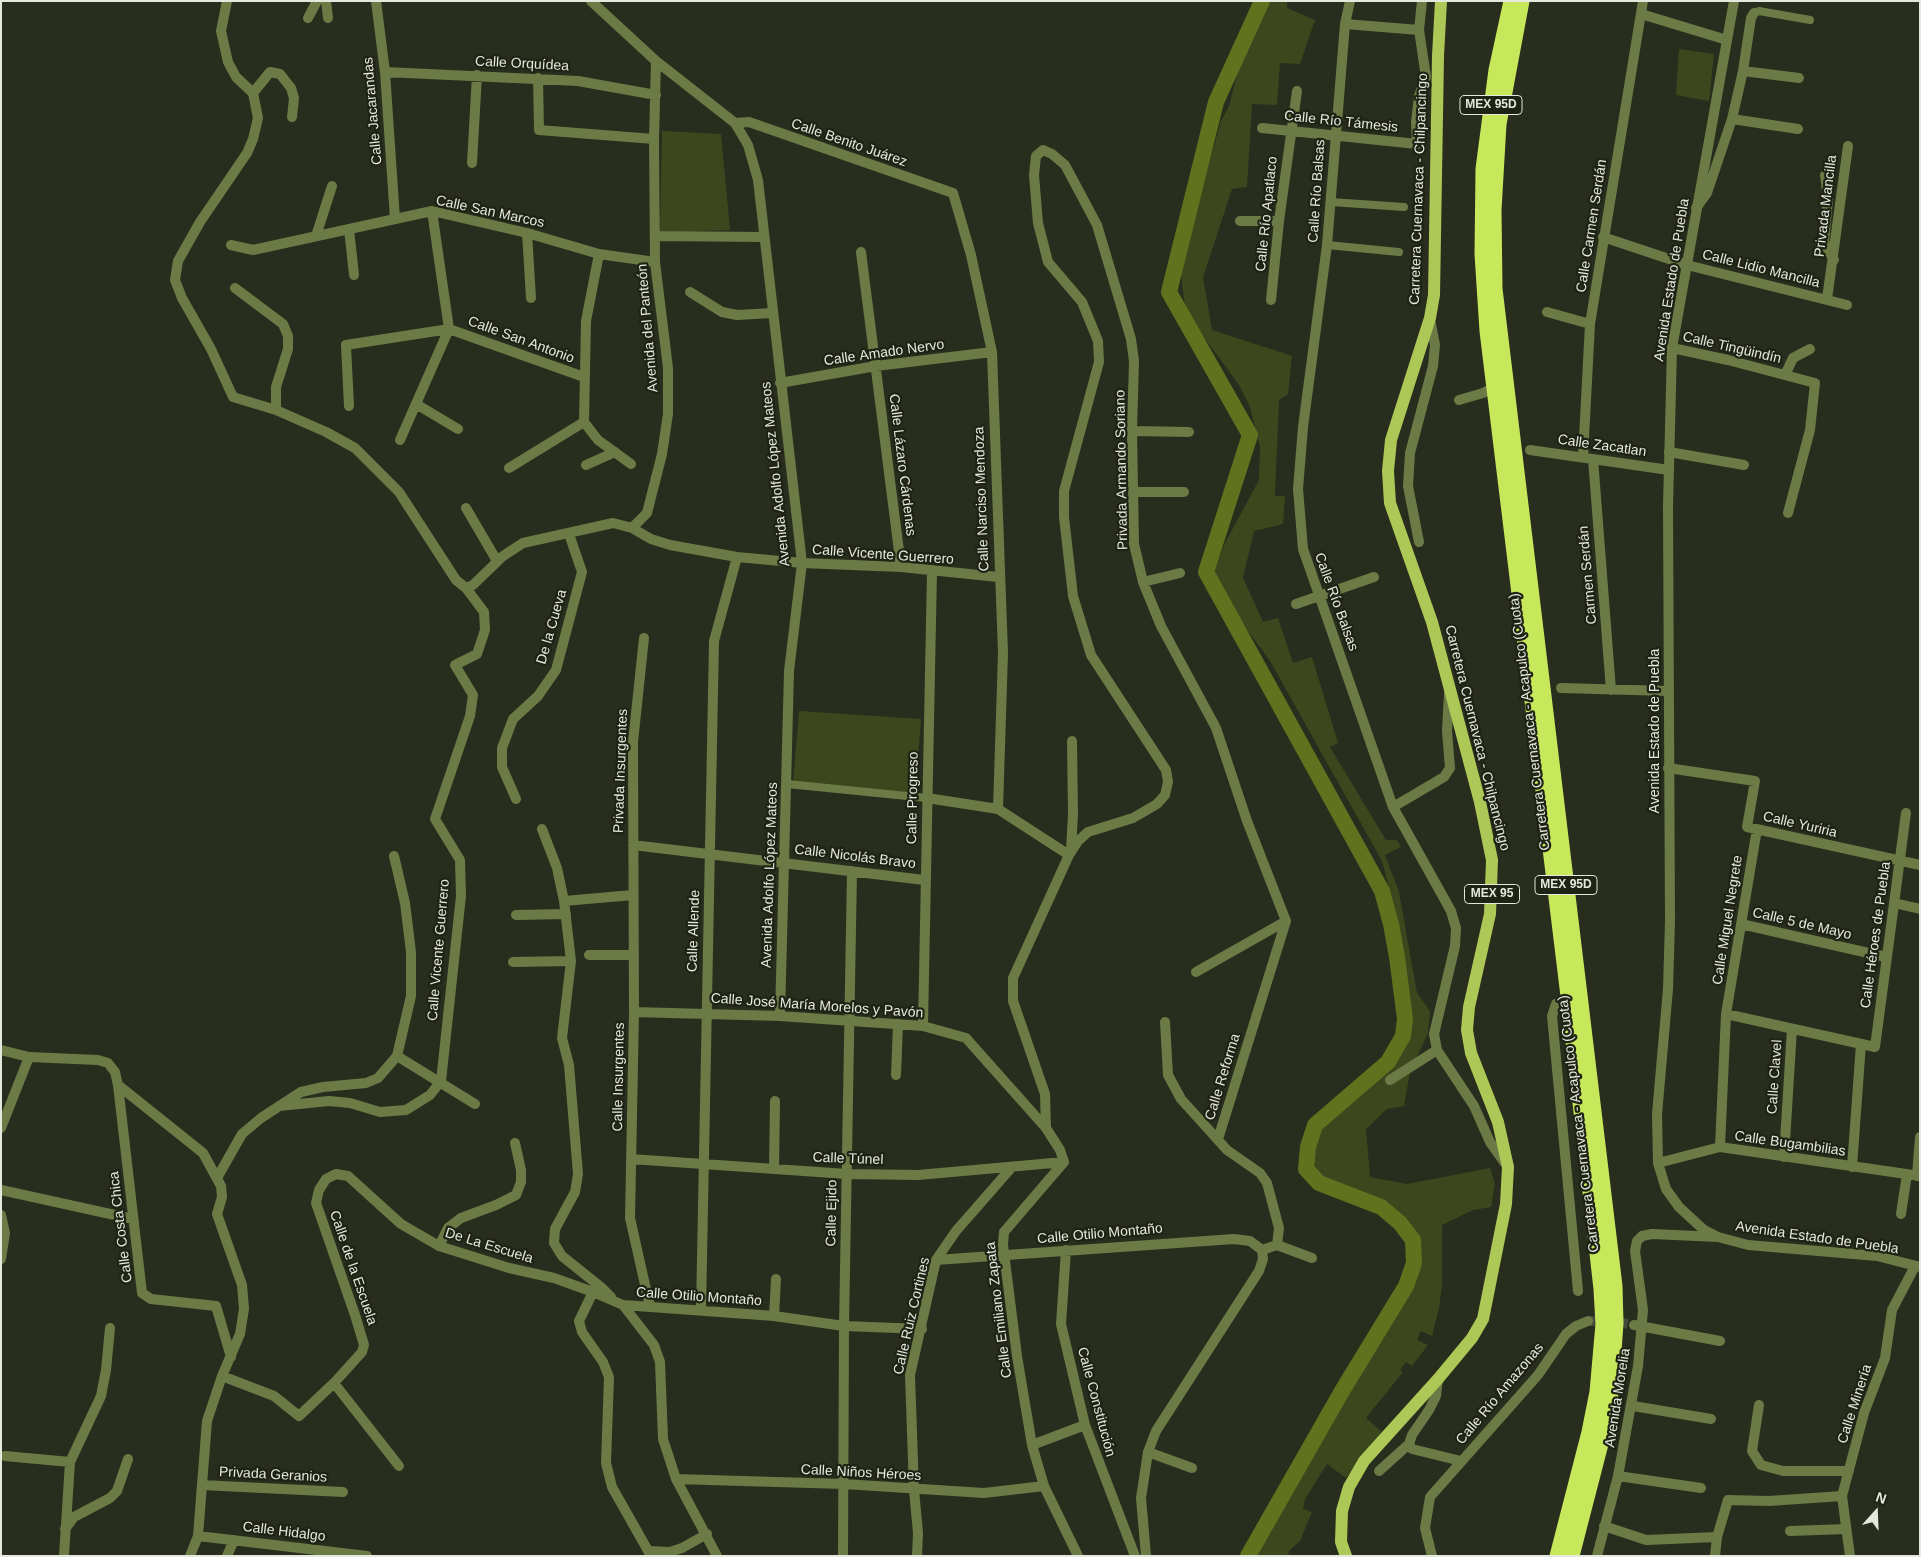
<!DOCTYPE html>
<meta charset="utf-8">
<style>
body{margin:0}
#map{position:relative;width:1921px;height:1557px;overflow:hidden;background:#292d1d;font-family:Helvetica,sans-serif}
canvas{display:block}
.frame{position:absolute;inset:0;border:2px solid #e4e8dd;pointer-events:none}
.north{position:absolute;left:1851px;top:1487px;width:50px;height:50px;-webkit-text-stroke:4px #1f2314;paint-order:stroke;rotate:20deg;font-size:14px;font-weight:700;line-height:20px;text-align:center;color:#e4e8dd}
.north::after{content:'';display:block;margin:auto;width:18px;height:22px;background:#e4e8dd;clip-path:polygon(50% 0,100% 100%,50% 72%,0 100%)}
</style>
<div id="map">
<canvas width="1921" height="1557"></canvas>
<div class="frame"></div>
<div class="north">N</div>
</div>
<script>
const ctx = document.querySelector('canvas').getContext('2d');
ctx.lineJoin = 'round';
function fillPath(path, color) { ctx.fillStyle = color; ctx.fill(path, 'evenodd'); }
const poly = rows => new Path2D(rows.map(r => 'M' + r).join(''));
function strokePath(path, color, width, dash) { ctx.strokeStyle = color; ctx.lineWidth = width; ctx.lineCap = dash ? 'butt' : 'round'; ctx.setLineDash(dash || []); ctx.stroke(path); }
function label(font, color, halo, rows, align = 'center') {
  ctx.font = font + ' Helvetica,sans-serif'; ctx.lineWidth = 4.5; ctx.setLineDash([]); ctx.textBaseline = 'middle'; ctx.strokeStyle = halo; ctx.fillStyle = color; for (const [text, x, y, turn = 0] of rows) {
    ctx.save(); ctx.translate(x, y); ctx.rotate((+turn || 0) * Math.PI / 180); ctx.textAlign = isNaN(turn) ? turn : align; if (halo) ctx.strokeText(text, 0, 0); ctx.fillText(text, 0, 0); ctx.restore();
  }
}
fillPath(poly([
 [1256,1,1287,1,1287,8,1315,20,1300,64,1280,63,1277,105,1252,104,1247,187,1232,189,1203,277,1212,330,1292,356,1288,394,1279,400,1275,496,1285,496,1283,524,1254,531,1243,578,1263,622,1278,618,1293,663,1312,657,1338,743,1330,747,1386,840,1397,840,1401,847,1385,855,1399,892,1417,993,1430,1011,1428,1033,1410,1072,1404,1106,1387,1109,1366,1129,1370,1177,1407,1184,1490,1168,1495,1184,1491,1207,1473,1210,1442,1225,1442,1285,1439,1308,1432,1336,1421,1331,1417,1340,1428,1345,1412,1366,1406,1362,1400,1370,1403,1372,1366,1418,1382,1432,1346,1478,1327,1464,1305,1499,1303,1509,1312,1512,1300,1541,1289,1551,1288,1556,1247,1556,1253,1539,1341,1406,1406,1295,1412,1274,1413,1255,1411,1241,1406,1226,1394,1215,1374,1203,1350,1196,1323,1183,1304,1167,1300,1147,1310,1129,1328,1111,1383,1073,1397,1052,1402,1031,1397,917,1382,861,1270,661,1246,628,1213,573,1224,545,1259,480,1260,447,1250,407,1239,385,1201,333,1185,307,1181,274,1184,254,1221,121,1229,106],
 [1679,49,1714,54,1709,101,1676,95],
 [662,131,721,134,730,230,660,232],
 [799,711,921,719,915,794,793,785]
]), '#3d471d');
strokePath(poly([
 [1248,1556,1342,1391,1406,1286,1414,1263,1413,1240,1400,1223,1381,1207,1319,1183,1306,1169,1308,1147,1315,1125,1388,1062,1403,1036,1405,1019,1397,957,1391,924,1382,891,1206,572,1250,435,1169,292,1216,102,1262,1]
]), '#61721f', 16);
strokePath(poly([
 [1588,1321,1612,1321,1634,1325]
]), '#45493a', 10, [10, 5]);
strokePath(poly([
 [1754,13,1759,11,1810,20],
 [1331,202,1404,207],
 [1327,245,1399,252],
 [787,784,927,798]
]), '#6c7a46', 8);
strokePath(poly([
 [227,1,221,31,228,62,236,77,253,93,258,118,253,139,247,153,200,222,178,261,175,280,182,298,211,349,233,397,276,410,326,432,355,448,399,492,456,580,466,588,484,612,485,630,477,654,455,665,473,695,470,716,435,819,460,860,461,896,441,1081,430,1095,406,1110,380,1112,350,1103,329,1101,279,1106],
 [326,1,328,18],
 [376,1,385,72,395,219],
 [591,1,656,61,735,123,748,145,758,180,802,563,789,671,780,1016],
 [1350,1,1345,24,1327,245,1303,427,1298,489,1303,549,1393,807,1451,911,1456,928,1455,946,1434,1034,1437,1050,1474,1106,1490,1142,1507,1166],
 [1641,14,1727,40],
 [308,18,317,1],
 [1345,24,1419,30],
 [1743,71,1799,78],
 [385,72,578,81,656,95],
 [538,78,539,130,654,139],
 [253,93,270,72,280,74,291,88,294,98,292,117],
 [1732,119,1798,129],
 [735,123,749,122,953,193,971,255,992,352,1003,653,998,809],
 [1262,128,1417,144,1416,122,1419,96,1426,77,1419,30,1422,1],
 [472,163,477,75],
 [1825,175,1828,199,1824,242,1834,260],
 [1696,208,1707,193,1732,119,1743,71,1751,18,1754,13],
 [432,211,449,329],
 [1240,221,1279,221],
 [349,229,354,275],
 [527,233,531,298],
 [316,236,332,186],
 [656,236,763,237],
 [1603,237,1687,265,1847,305],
 [231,245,253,250,432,211,527,233,599,254,655,262],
 [861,252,901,567],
 [235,288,283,324,288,336,288,349,276,387,276,410],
 [690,292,722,312,737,315,772,313],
 [1827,299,1848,146],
 [1271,300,1279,221,1297,91],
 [1547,312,1590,324],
 [1672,348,1728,360,1815,383,1810,430,1788,513],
 [1785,375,1793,358,1810,349],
 [780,383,876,366,992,352],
 [1459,400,1483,393,1493,388],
 [416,404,458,429],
 [349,406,346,345,449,329,584,377],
 [584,422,586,321,599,254],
 [584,422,598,440,631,464],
 [1132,431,1189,432],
 [400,440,449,329],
 [1530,450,1669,470],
 [1669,452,1744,465],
 [1583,457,1590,324,1643,1],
 [1593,459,1611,690],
 [586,465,615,452],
 [509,468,584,422],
 [1133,492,1184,492],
 [466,508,497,561],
 [632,528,647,513,662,454,668,414,668,368,655,262,654,139,656,61],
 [1419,542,1408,486,1410,453,1433,366,1435,345,1430,319],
 [1143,582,1180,573],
 [466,588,473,585,503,556,523,543,613,523,632,528,651,539,670,545,737,557,802,563,901,567,998,577],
 [1296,604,1374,577],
 [644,638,633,742,634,1012,630,1218,650,1307],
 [1561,688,1668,691],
 [1668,768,1755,781,1747,827,1920,865],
 [927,798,998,809,1069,855],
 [516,799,502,767,502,748,513,719,538,696,556,670,582,572,569,534],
 [1393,807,1444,777,1450,768,1447,731,1449,693],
 [542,829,557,868,564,901,571,961,562,1038,569,1065,578,1174,575,1192,555,1229,554,1243,562,1256,602,1288,611,1297],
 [633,845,924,880],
 [1071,851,1073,814,1072,741],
 [564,901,633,895],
 [1894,903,1920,909],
 [516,915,566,914],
 [1741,924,1886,957],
 [589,955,634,955],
 [513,962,571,961],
 [1196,972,1286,921],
 [1568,996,1556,1004,1552,1016,1578,1291],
 [634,1012,780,1016,923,1026,966,1038,1046,1128],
 [1726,1014,1875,1047,1906,813],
 [1165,1022,1168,1075,1181,1099,1227,1150,1260,1173,1267,1183,1279,1228,1277,1245,1262,1250],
 [923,1026,932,571],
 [1,1050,29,1057,98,1060,108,1063,115,1072,118,1085,142,1293,151,1299,216,1306,231,1357],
 [397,1056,475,1104],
 [896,1075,898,1024],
 [1390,1080,1437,1050],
 [118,1085,203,1153,221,1186,222,1197,217,1214,242,1285,244,1309,240,1334,222,1376,207,1421,198,1536,190,1556],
 [1,1128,29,1057],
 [1720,1147,1726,1014,1757,829],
 [1784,1157,1792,1029],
 [631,1159,847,1174,918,1175,1064,1162],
 [1658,1163,1720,1147,1920,1176],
 [1852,1167,1861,1044],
 [774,1169,775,1101],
 [1917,1176,1920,1137],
 [217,1178,242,1134,261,1118,301,1092,323,1087,366,1083,378,1078,397,1056,411,996,411,952,405,903,394,856],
 [1,1190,133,1219],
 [1901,1214,1907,1174],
 [1,1215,5,1233,1,1259],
 [1277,1245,1312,1258],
 [439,1246,448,1228,461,1218,496,1205,516,1195,521,1182,521,1170,515,1143],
 [1066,1250,1061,1324,1085,1425,1135,1556],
 [936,1260,1234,1239,1250,1241,1262,1250],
 [593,1292,579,1321,582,1332,603,1362,609,1377,606,1463,612,1487,651,1556],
 [623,1305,774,1316,844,1326,922,1329],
 [701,1310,714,641,737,557],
 [774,1316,776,1279],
 [1634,1325,1720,1341],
 [222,1376,274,1396,299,1416,334,1383,362,1352,364,1345,355,1315,316,1203,319,1190,326,1179,336,1174,348,1176,401,1224,439,1246,509,1268,554,1278,593,1292,623,1305,654,1345,660,1362,663,1439,676,1479,717,1556],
 [334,1383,399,1466],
 [1759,1405,1752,1451,1761,1465,1783,1471,1849,1471],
 [1633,1406,1711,1419],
 [1409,1444,1412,1449,1461,1461],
 [1032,1445,1085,1425],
 [1148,1452,1192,1468],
 [5,1456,70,1462],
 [1379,1471,1409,1444,1412,1435,1429,1410,1436,1396,1438,1379],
 [1618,1476,1701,1488],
 [676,1479,844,1484,984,1493,1044,1486],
 [202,1485,343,1492],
 [1604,1526,1646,1540,1717,1537],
 [65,1529,74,1517,110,1498,117,1491,128,1459],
 [1790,1531,1846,1529],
 [198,1536,367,1556],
 [649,1551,670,1552,682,1548,707,1534],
 [64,1556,70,1462,101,1396,106,1370,110,1328],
 [227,1556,234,1540],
 [843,1556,844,1326,852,871],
 [917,1556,918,1533,914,1490,910,1375,936,1260,956,1231,1012,1167],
 [1078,1556,1044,1486,1032,1445,1017,1356,1003,1245,1004,1232,1064,1162,1060,1150,1046,1128,1045,1094,1013,1001,1013,978,1069,855,1078,841,1088,832,1133,818,1157,804,1165,795,1168,782,1166,770,1091,655,1073,596,1064,517,1064,491,1099,362,1098,341,1082,302,1048,262,1038,223,1034,175,1036,156,1043,150,1052,154,1065,165,1097,225,1131,339,1134,361,1132,431,1134,544,1143,582,1161,626,1216,728,1247,821,1286,921,1218,1139],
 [1146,1556,1141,1498,1148,1452,1156,1431,1259,1271,1263,1259,1262,1250],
 [1432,1556,1425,1528,1430,1497,1538,1375,1566,1334,1576,1326,1588,1321],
 [1597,1556,1618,1476,1638,1366,1643,1310,1635,1251,1637,1241,1642,1236,1652,1234,1718,1237],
 [1715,1556,1717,1537,1728,1500,1769,1501,1842,1496],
 [1850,1556,1842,1496,1864,1413,1885,1358,1892,1310,1915,1266]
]), '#6c7a46', 10);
strokePath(poly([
 [1734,1,1672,348,1668,506,1670,921,1668,989,1657,1114,1658,1163,1666,1189,1679,1207,1704,1230,1718,1237,1748,1245,1877,1256,1920,1267]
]), '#6c7a46', 10);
strokePath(poly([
 [1346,1556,1341,1542,1342,1511,1349,1487,1364,1461,1438,1379,1472,1338,1483,1319,1506,1204,1508,1167,1498,1122,1471,1053,1467,1030,1469,1007,1490,914,1492,860,1480,802,1432,622,1390,503,1388,471,1391,440,1430,318,1434,295,1438,56,1441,1]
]), '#aec857', 12);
strokePath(poly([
 [1511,1,1496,70,1483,169,1482,254,1487,331,1568,996,1601,1289,1603,1324,1597,1392,1589,1432,1557,1556],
 [1522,1,1499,124,1494,210,1495,289,1615,1286,1616,1323,1611,1394,1603,1436,1572,1556]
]), '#c8e85b', 15);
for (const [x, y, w] of [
 [1491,105,62],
 [1566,885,62],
 [1492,894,55]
]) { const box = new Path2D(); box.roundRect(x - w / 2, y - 9.5, w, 19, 4); ctx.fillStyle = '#1f2314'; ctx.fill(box); strokePath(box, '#e4e8dd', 1); }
label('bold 12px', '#e4e8dd', null, [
 ["MEX 95D",1491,105],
 ["MEX 95D",1566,885],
 ["MEX 95",1492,894]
]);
label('14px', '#e4e8dd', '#1f2314', [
 ["Calle Orquídea",522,64,3],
 ["Calle Jacarandas",373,111,-95],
 ["Calle Río Támesis",1341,122,6],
 ["Calle Benito Juárez",849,143,19],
 ["Carretera Cuernavaca - Chilpancingo",1419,189,-88],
 ["Calle Río Balsas",1317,191,-86],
 ["Privada Mancilla",1826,206,-83],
 ["Calle San Marcos",490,212,12],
 ["Calle Río Apatlaco",1267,214,-84],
 ["Calle Carmen Serdán",1592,226,-81],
 ["Calle Lidio Mancilla",1761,269,14],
 ["Avenida Estado de Puebla",1672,280,-81],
 ["Avenida del Panteón",648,328,-95],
 ["Calle San Antonio",521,340,20],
 ["Calle Tingüindín",1732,348,13],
 ["Calle Amado Nervo",884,353,-8],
 ["Calle Zacatlan",1602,446,8],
 ["Calle Lázaro Cárdenas",902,465,83],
 ["Privada Armando Soriano",1122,470,-91],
 ["Avenida Adolfo López Mateos",776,474,-96],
 ["Calle Narciso Mendoza",982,499,-92],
 ["Calle Vicente Guerrero",883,555,4],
 ["Carmen Serdán",1588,575,-95],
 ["Calle Río Balsas",1336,602,70],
 ["De la Cueva",552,627,-74],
 ["Carretera Cuernavaca - Acapulco (Cuota)",1530,722,-97],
 ["Avenida Estado de Puebla",1655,731,-90],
 ["Carretera Cuernavaca - Chilpancingo",1477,738,76],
 ["Privada Insurgentes",621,771,-88],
 ["Calle Progreso",913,798,-89],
 ["Calle Yuriria",1800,825,13],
 ["Calle Nicolás Bravo",855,857,7],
 ["Avenida Adolfo López Mateos",770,875,-88],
 ["Calle Miguel Negrete",1728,920,-81],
 ["Calle 5 de Mayo",1802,924,13],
 ["Calle Allende",694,931,-88],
 ["Calle Héroes de Puebla",1876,935,-82],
 ["Calle Vicente Guerrero",439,950,-85],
 ["Calle José María Morelos y Pavón",817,1006,4],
 ["Calle Insurgentes",619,1077,-89],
 ["Calle Reforma",1223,1077,-73],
 ["Calle Clavel",1775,1077,-86],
 ["Carretera Cuernavaca - Acapulco (Cuota)",1579,1124,-97],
 ["Calle Bugambilias",1790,1144,8],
 ["Calle Túnel",848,1159,2],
 ["Calle Ejido",832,1213,-89],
 ["Calle Costa Chica",121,1227,-97],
 ["Calle Otilio Montaño",1100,1234,-5],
 ["Avenida Estado de Puebla",1817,1238,8],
 ["De La Escuela",489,1246,17],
 ["Calle de la Escuela",353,1268,71],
 ["Calle Otilio Montaño",699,1297,4],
 ["Calle Emiliano Zapata",999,1310,-97],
 ["Calle Ruiz Cortines",912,1316,-77],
 ["Calle Río Amazonas",1500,1394,-50],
 ["Avenida Morelia",1618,1398,-81],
 ["Calle Constitución",1096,1402,75],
 ["Calle Minería",1855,1404,-72],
 ["Calle Niños Héroes",861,1473,3],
 ["Privada Geranios",273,1475,3],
 ["Calle Hidalgo",284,1532,7]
]);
</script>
